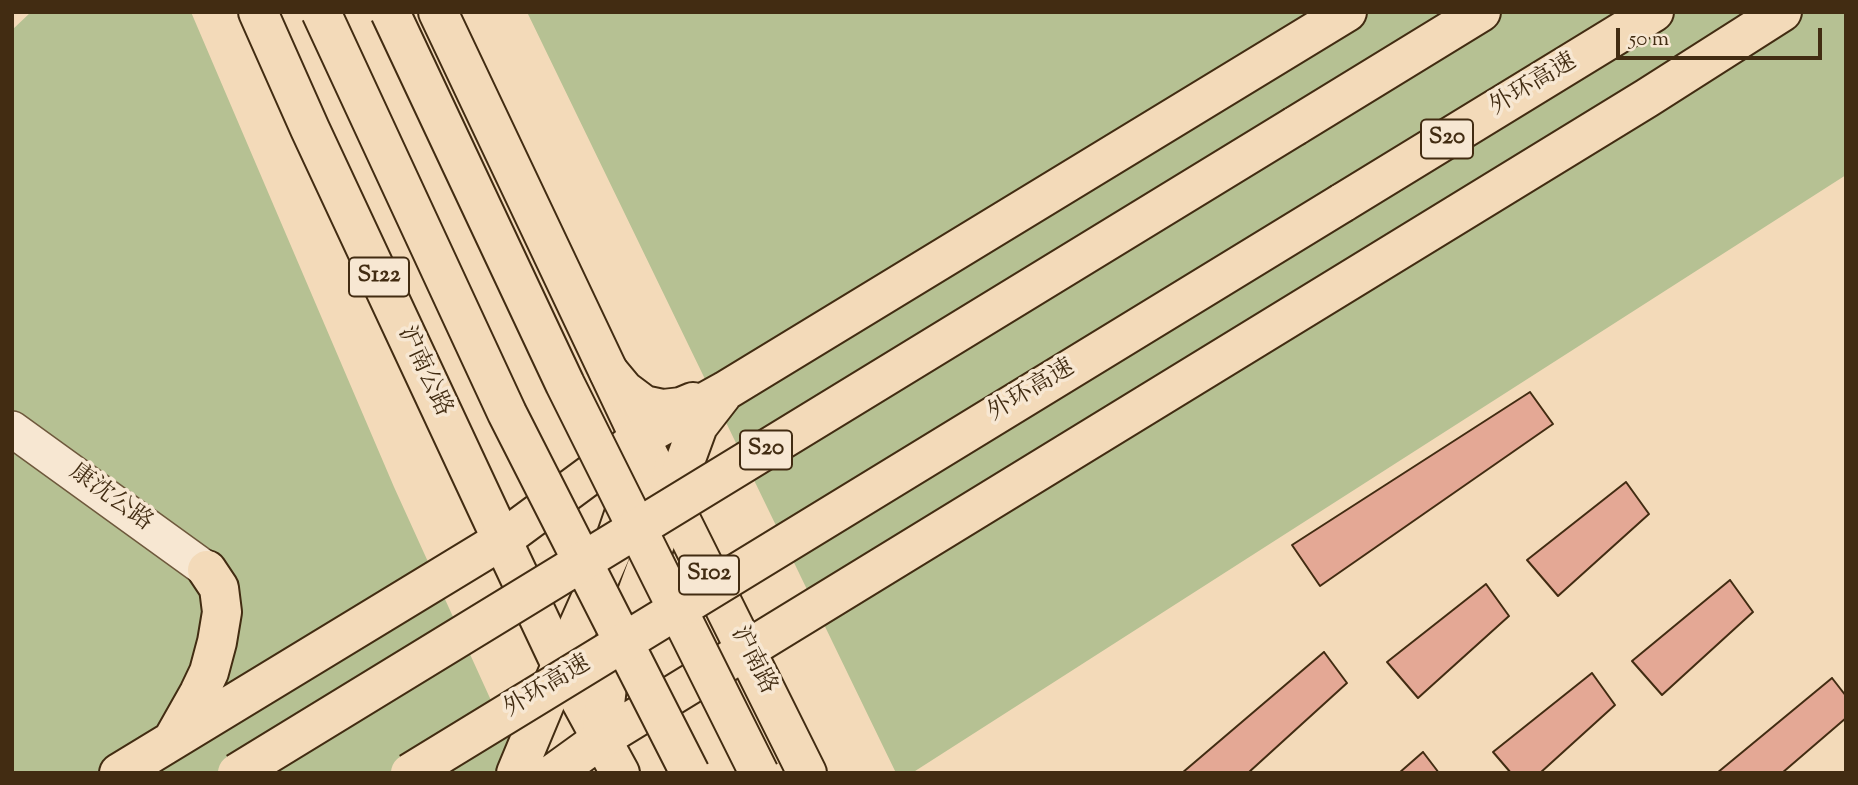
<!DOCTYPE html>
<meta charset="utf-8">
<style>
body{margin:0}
#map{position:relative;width:1858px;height:785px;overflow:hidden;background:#f3dab9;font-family:"Sorts Mill Goudy",serif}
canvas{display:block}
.frame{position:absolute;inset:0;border:14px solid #422c12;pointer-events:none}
.scale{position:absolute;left:1616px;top:28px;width:206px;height:32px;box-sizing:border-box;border:4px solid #422c12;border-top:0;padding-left:9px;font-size:21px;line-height:24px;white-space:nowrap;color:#422c12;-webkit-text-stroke:5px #f7e7d2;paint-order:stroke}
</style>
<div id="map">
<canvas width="1858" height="785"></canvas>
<div class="frame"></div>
<div class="scale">50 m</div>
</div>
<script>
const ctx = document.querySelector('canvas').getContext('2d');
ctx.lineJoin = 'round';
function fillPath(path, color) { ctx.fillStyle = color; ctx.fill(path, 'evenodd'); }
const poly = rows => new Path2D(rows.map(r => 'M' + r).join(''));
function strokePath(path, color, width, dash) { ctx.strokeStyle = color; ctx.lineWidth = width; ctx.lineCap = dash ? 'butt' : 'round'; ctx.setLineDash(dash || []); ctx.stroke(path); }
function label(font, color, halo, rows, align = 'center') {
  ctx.font = font + ' "Sorts Mill Goudy","Noto Serif SC",serif'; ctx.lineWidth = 7; ctx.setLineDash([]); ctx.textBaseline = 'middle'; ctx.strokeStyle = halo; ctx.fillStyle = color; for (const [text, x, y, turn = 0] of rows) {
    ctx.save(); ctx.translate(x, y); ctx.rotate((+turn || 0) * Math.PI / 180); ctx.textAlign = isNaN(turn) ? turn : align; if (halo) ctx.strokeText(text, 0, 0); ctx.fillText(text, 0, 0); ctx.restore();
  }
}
fillPath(poly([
 [31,12,191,12,394,487,524,773,12,773,12,30],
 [527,12,1846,12,1846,175,912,773,896,773]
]), '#b6c193');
const building = poly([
 [1530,392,1553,424,1320,586,1292,545,1530,392],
 [1626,482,1649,514,1558,596,1527,560,1626,482],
 [1730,580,1753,612,1662,695,1632,661,1730,580],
 [1486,584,1509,616,1418,698,1387,662,1486,584],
 [1324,652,1347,683,1248,773,1182,773,1324,652],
 [1592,673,1615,705,1540,773,1511,773,1493,752,1592,673],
 [1832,678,1846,696,1846,718,1782,773,1717,773,1832,678],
 [1423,752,1439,773,1399,773,1423,752]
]);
fillPath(building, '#e4a895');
strokePath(building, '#422c12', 2);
const tertiary = poly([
 [12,429,207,570]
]);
const primary = poly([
 [258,12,310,129,502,540,561,665,620,773],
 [438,12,640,438,807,773]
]);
const motorway = poly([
 [1295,126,1481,12],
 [1342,203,1654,12],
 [609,372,624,390,644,405,663,409,681,407,693,402],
 [173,739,199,693,209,672,217,642,222,612,219,588,207,570],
 [601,739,608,678,626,623,698,426,722,395],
 [119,773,502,540,640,438,725,391,1347,12],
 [516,773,561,665,610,555,631,494,640,438],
 [554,773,601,739,1647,98,1782,12]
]);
strokePath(tertiary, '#6e583c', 38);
strokePath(primary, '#422c12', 42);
strokePath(motorway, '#422c12', 42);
strokePath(tertiary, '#f7e7d2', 35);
strokePath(primary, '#f3dab9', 38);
strokePath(motorway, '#f3dab9', 38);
const primaryBridge = poly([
 [321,12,507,413,690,773],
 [390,12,565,384,759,773]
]);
const motorwayBridge = poly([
 [237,773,1295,126],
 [410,773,1342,203]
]);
strokePath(primaryBridge, '#422c12', 42, []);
strokePath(motorwayBridge, '#422c12', 42, []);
strokePath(primaryBridge, '#f3dab9', 38);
strokePath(motorwayBridge, '#f3dab9', 38);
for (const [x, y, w] of [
 [1447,139,52],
 [379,277,60],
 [766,450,52],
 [709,575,60]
]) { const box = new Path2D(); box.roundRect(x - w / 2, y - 19.5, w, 39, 5); ctx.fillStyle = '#f7e7d2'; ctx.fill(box); strokePath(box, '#422c12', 2); }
label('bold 23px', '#422c12', null, [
 ["S20",1447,139],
 ["S122",379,277],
 ["S20",766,450],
 ["S102",709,575]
]);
label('24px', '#422c12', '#f7e7d2', [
 ["外环高速",1534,86,-31],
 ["沪南公路",423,372,65],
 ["外环高速",1032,392,-31],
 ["康沈公路",110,499,36],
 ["沪南路",752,661,63],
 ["外环高速",548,688,-31]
]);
</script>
